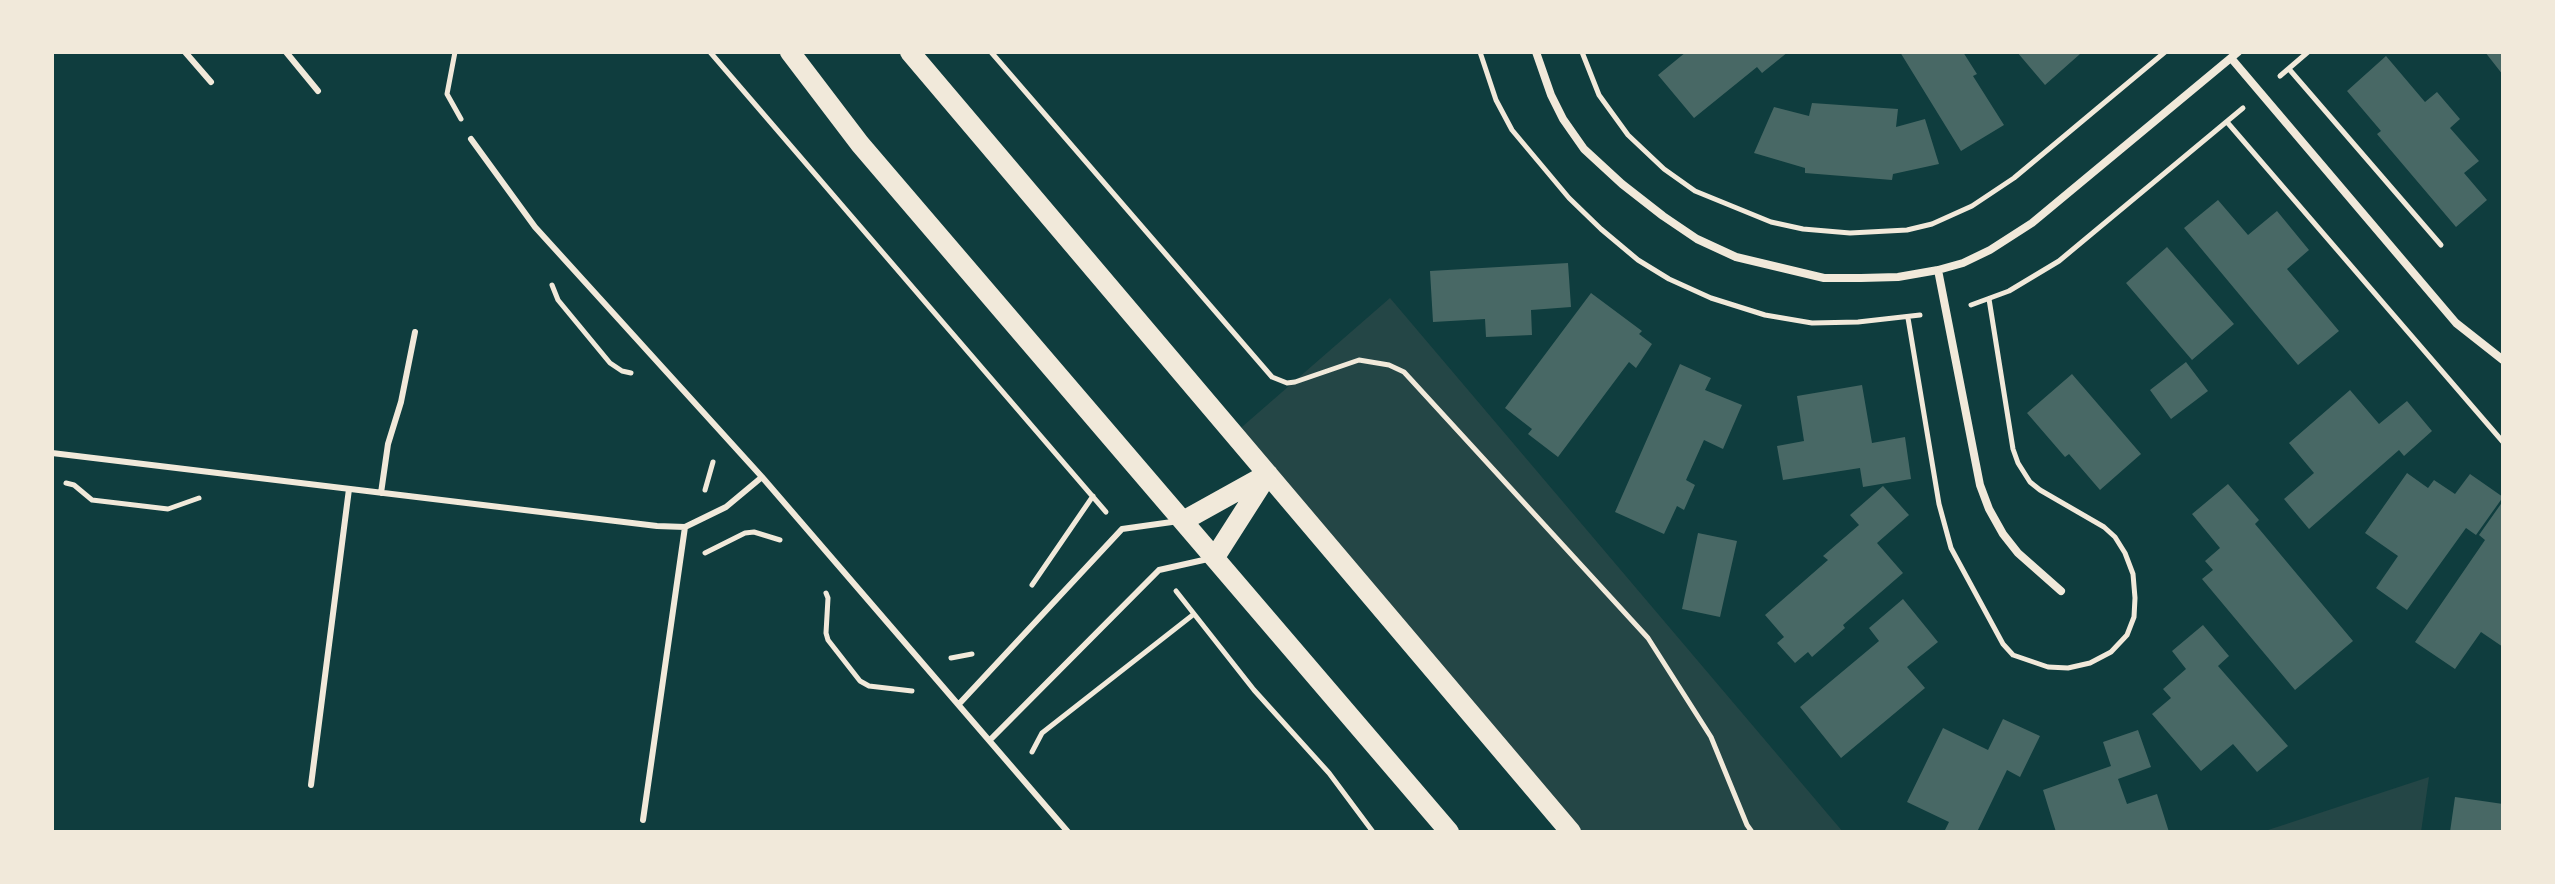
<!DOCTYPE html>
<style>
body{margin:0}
#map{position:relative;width:2555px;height:884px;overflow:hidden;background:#0f3d3e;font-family:Arial,sans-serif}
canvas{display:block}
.frame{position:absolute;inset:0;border:54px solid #f1e9da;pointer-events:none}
</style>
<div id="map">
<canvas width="2555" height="884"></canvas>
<div class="frame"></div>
</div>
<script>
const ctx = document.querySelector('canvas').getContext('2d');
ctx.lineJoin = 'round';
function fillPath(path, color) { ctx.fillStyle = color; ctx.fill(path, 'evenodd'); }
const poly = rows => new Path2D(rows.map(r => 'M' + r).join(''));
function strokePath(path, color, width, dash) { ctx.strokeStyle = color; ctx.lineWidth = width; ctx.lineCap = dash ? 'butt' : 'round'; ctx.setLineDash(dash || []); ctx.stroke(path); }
fillPath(poly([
 [1390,298,1843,832,1571,832,1235,433],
 [2429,777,2421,832,2262,832]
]), '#244646');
fillPath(poly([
 [1686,52,1788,52,1762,73,1757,67,1694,118,1658,75],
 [1900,52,1963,52,1977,74,1973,76,2004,125,1961,151],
 [2017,52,2078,52,2080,54,2045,85],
 [2485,52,2503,52,2503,75],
 [2386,56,2425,102,2437,92,2460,119,2450,128,2479,161,2464,173,2487,200,2456,227,2377,134,2381,131,2347,91],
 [1812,103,1898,109,1896,127,1925,119,1939,164,1893,174,1892,180,1805,173,1805,168,1754,153,1774,107,1809,116],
 [2218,200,2248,235,2277,211,2309,250,2287,269,2339,331,2298,365,2184,228],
 [2167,247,2234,324,2192,360,2126,283],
 [1568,263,1571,307,1531,310,1532,335,1486,337,1485,319,1433,322,1430,271],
 [1591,293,1642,331,1639,334,1652,344,1636,368,1629,362,1558,457,1528,434,1532,429,1505,408],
 [2186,362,2208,391,2171,419,2150,390],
 [1680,364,1711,378,1705,390,1742,405,1723,449,1704,440,1686,480,1695,485,1684,510,1677,506,1664,534,1615,512],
 [2072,374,2141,454,2100,490,2069,454,2065,457,2027,413],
 [1862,385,1872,443,1905,437,1911,479,1863,487,1860,468,1783,480,1777,446,1804,441,1797,396],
 [2350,390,2379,424,2407,401,2432,431,2404,456,2399,450,2309,529,2284,499,2314,473,2289,443],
 [2407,473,2428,488,2434,480,2455,494,2470,474,2503,497,2476,535,2466,528,2407,610,2376,588,2398,556,2365,533],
 [2228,484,2259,520,2255,524,2353,641,2295,690,2202,579,2213,570,2205,561,2220,548,2192,514],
 [1883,486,1909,515,1877,543,1903,573,1843,625,1845,628,1812,657,1808,652,1795,663,1777,643,1784,637,1765,615,1828,560,1823,556,1859,525,1850,515],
 [2503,501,2503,647,2481,632,2455,669,2415,642,2485,540,2479,535],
 [1698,533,1737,541,1720,617,1682,609],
 [1903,599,1938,642,1907,667,1925,688,1841,758,1800,707,1879,641,1869,628],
 [2203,625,2229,656,2218,666,2288,746,2257,772,2233,744,2201,771,2152,714,2171,698,2163,689,2186,669,2172,651],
 [2003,719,2040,736,2020,777,2007,770,1977,832,1944,832,1949,822,1907,802,1943,728,1988,750],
 [2138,730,2151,767,2118,779,2127,804,2157,794,2169,832,2056,832,2043,790,2111,766,2103,742],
 [2455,797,2503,804,2503,832,2450,832]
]), '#486865');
strokePath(poly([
 [455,52,447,94,461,119],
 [710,52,1106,512],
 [991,52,1272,377,1287,383,1295,382,1359,360,1389,365,1404,372,1648,638,1711,737,1747,825,1752,832],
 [1480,52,1496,100,1512,130,1569,198,1601,229,1638,260,1669,279,1711,298,1765,315,1812,323,1858,322,1920,315],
 [1582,52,1599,95,1628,135,1664,169,1695,191,1771,222,1803,229,1850,233,1907,230,1932,224,1972,206,2014,178,2165,52],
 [2289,69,2441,245],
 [2280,76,2308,52],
 [2227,122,2503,442],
 [552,285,558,300,610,363,622,371,631,373],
 [1971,305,2009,291,2059,261,2243,108],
 [1908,318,1939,504,1951,548,2003,644,2013,655,2048,667,2068,668,2090,663,2111,652,2127,635,2134,617,2135,598,2133,574,2125,553,2115,537,2104,527,2040,490,2030,482,2018,463,2013,449,1989,299],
 [66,483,74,485,92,500,168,509,199,498],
 [705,490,713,462],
 [705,553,745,533,754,532,780,540],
 [1032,585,1093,496],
 [1176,591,1254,690,1329,773,1373,832],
 [826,593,828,598,826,633,828,640,860,681,869,686,912,691],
 [951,658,972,654],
 [1032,752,1042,733,1194,614]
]), '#f1e9da', 5);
strokePath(poly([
 [185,52,211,82],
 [286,52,318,91],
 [471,139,535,227,762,477],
 [52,453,657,526,685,527,726,507,762,477,1068,832],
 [381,493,388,444,401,402,415,332],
 [959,704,1122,529,1179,521],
 [990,740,1159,570,1208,559],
 [311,785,349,489],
 [643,820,685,527]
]), '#f1e9da', 6);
strokePath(poly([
 [1536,52,1551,95,1563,119,1584,149,1622,184,1663,216,1697,239,1736,257,1824,278,1861,278,1898,277,1938,270,1963,263,1990,250,2032,223,2238,52],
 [2231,58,2456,323,2503,360],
 [1938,270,1980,485,1989,509,2003,534,2018,553,2061,591]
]), '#f1e9da', 8);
strokePath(poly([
 [790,52,860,144,1449,832],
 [910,52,1571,832],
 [1183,521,1264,476],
 [1215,557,1268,474]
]), '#f1e9da', 20);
</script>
